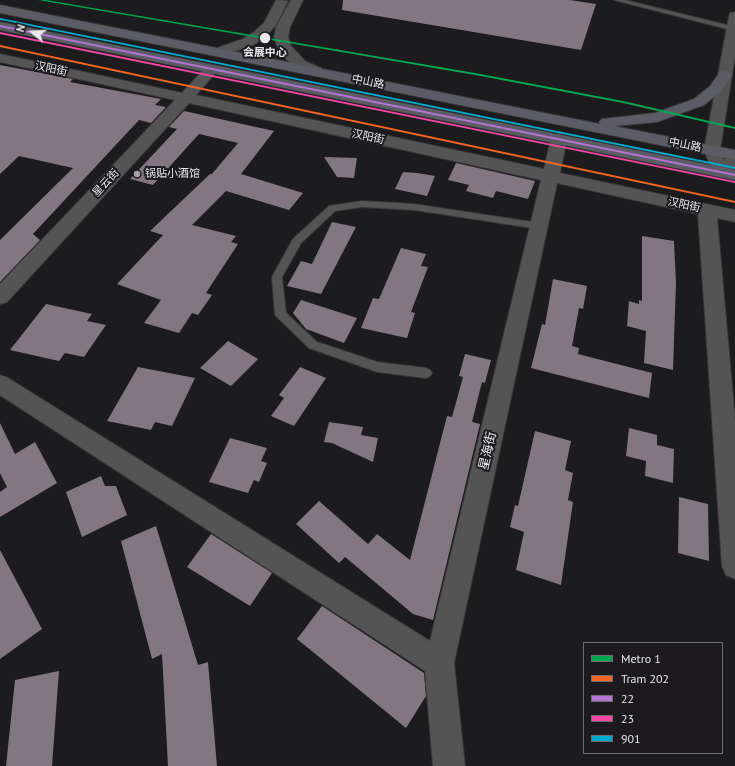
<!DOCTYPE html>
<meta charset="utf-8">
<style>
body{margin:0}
#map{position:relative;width:735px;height:766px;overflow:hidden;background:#1c1b1d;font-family:"PT Sans",sans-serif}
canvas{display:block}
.legend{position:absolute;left:583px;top:642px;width:140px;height:112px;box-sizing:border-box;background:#1c1a1e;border:1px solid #6e6d70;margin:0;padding:5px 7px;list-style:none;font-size:12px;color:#eae9ec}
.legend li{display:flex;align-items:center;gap:8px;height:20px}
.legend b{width:20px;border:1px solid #6e6d70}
.north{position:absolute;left:12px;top:12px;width:40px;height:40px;-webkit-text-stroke:3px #1c1a1e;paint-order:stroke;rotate:288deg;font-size:11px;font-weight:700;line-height:16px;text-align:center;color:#eae9ec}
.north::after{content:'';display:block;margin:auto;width:14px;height:18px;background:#eae9ec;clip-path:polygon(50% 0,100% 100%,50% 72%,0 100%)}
</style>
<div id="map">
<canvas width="735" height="766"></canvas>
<ul class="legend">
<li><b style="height:5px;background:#00a651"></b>Metro 1</li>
<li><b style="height:5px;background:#f26522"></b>Tram 202</li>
<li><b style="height:5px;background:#b673d3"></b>22</li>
<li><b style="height:5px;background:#f346a5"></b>23</li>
<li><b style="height:5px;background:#00a9ce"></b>901</li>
</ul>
<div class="north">N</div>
</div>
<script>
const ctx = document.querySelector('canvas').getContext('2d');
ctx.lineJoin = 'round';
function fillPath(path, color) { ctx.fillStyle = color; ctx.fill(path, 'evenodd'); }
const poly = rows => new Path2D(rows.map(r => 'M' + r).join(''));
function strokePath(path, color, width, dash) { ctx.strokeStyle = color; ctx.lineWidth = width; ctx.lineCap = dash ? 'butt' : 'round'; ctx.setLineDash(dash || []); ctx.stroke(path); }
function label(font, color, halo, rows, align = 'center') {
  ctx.font = font + ' "PT Sans","Noto Sans SC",sans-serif'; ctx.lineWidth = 4; ctx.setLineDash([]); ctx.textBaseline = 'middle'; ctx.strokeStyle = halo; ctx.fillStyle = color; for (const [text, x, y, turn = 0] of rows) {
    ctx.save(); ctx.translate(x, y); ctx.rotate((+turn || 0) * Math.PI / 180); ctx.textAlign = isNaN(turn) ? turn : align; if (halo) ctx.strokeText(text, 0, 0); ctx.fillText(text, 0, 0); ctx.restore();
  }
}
fillPath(poly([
 [343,0,570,0,596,4,581,50,342,10],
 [0,65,73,79,70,82,161,99,155,105,166,107,151,123,139,120,33,234,40,240,0,282,0,240,73,168,19,156,0,174],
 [184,111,274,131,241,174,303,193,289,210,226,191,192,225,236,236,231,242,238,244,206,293,212,295,198,315,192,313,179,333,144,323,161,300,117,284,163,235,150,231,210,174,212,174,238,143,199,134,153,185,130,179,177,129,169,127],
 [324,157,357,158,354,178,337,177],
 [456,163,535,181,528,199,496,191,493,198,466,191,469,185,448,180],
 [403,172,417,173,435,176,427,196,395,189],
 [332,222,356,227,321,294,287,286,301,261,312,264],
 [642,236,674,241,676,283,673,370,644,363,646,331,627,326,629,301,639,304,639,300,642,301],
 [401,248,426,254,421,266,428,267,411,312,415,313,407,338,361,328,373,298,379,299],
 [553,279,587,286,583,309,579,308,572,346,579,348,578,354,652,373,649,398,531,368,542,324,545,325],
 [301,300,357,318,344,343,306,329,293,313],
 [46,304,92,314,87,321,106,325,84,357,65,353,59,361,10,350],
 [228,341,258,359,231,386,200,368],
 [465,354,491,360,485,383,482,382,472,422,480,424,433,620,413,614,345,557,339,563,296,524,319,501,368,544,377,534,410,560,447,416,452,417,463,377,459,376],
 [138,367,195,378,172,426,155,422,151,430,107,421],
 [300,367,326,378,294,426,271,416,284,398,279,395],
 [329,422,363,427,361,435,378,438,373,462,332,443,324,442],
 [0,423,15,454,35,442,57,483,0,517,0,492,7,487,0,473],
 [629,428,657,435,657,445,674,449,673,483,645,476,646,461,626,456],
 [535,431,571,441,565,470,573,473,568,500,573,502,561,585,516,570,524,532,510,527,515,505,518,506],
 [230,438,267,448,261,461,267,463,259,482,254,480,248,493,209,482],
 [101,476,105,486,116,486,127,515,82,537,66,492],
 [679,497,708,504,709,561,678,553],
 [156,526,198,665,208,662,217,766,168,766,162,654,152,659,121,541],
 [211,534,272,573,250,606,187,567],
 [0,550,42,629,0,659],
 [322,606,424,673,426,696,406,728,297,639],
 [59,671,52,766,6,766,15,680]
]), '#837680');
const lane = poly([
 [614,0,625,0,735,27,735,31,614,0],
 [362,201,414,204,539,223,544,226,539,229,414,210,362,207,335,211,301,243,282,277,286,313,317,342,377,362,426,368,430,370,432,373,430,376,426,378,377,372,309,348,275,315,272,277,293,239,329,206,362,201]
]);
const street = poly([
 [276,0,288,1,276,25,264,38,253,45,224,55,219,56,214,55,212,52,214,49,243,39,254,32,264,23,276,0],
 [291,0,303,0,290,27,288,37,291,46,305,61,321,68,323,71,321,74,316,75,311,74,295,67,285,58,277,46,274,37,276,27,291,0],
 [0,54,182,93,207,66,212,65,217,66,219,69,196,95,544,169,551,139,553,136,559,134,565,136,567,139,560,173,735,210,735,222,717,218,735,420,735,579,726,575,722,566,698,214,557,183,454,663,465,766,433,766,425,671,0,395,0,375,8,378,430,641,541,180,189,103,7,302,0,304,0,284,175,100,0,62,0,54]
]);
const secondary = poly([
 [735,12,735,56,720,150,724,160,729,154,735,153,735,167,727,176,721,177,715,176,713,172,704,150,729,16,730,13,735,12]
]);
const highway = poly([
 [0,5,600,124,599,122,602,119,655,113,694,99,710,86,720,72,725,71,730,72,732,75,720,92,704,105,657,122,614,126,735,150,735,160,0,13,0,5],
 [0,22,735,170,735,180,0,30,0,22]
]);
strokePath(lane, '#373638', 2);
strokePath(street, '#373638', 2);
strokePath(secondary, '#373638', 2);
strokePath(highway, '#373638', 2);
fillPath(lane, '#545455');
fillPath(street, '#545455');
fillPath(secondary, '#545455');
fillPath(highway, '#5c5c67');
fillPath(poly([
 [0,25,735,174,735,176,0,27,0,25]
]), '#b673d3');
fillPath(poly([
 [0,32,734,181,735,181,735,183,0,34,0,32]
]), '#f346a5');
fillPath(poly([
 [0,18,735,167,735,169,1,20,0,20,0,18]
]), '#00a9ce');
fillPath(poly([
 [0,45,735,201,735,203,0,47,0,45]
]), '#f26522');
fillPath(poly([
 [38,0,46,0,475,73,623,101,735,127,735,129,623,103,475,75,38,0]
]), '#00a651');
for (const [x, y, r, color] of [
 [265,38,6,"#eae9ec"],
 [137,174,4,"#a2a1a4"]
]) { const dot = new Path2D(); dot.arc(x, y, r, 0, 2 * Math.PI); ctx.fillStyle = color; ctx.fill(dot); strokePath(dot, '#1c1a1e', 1.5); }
label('bold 11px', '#eae9ec', '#1c1a1e', [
 ["会展中心",265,53]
]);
label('11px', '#eae9ec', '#1c1a1e', [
 ["汉阳街",51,69,12],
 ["中山路",368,82,11],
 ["汉阳街",368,137,12],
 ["中山路",685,145,11],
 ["星云街",106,183,-47],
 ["汉阳街",684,205,12]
]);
label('11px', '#eae9ec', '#1c1a1e', [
 ["锅贴小酒馆",145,174]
], 'left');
label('13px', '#eae9ec', '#1c1a1e', [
 ["星海街",488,451,-77]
]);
</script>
